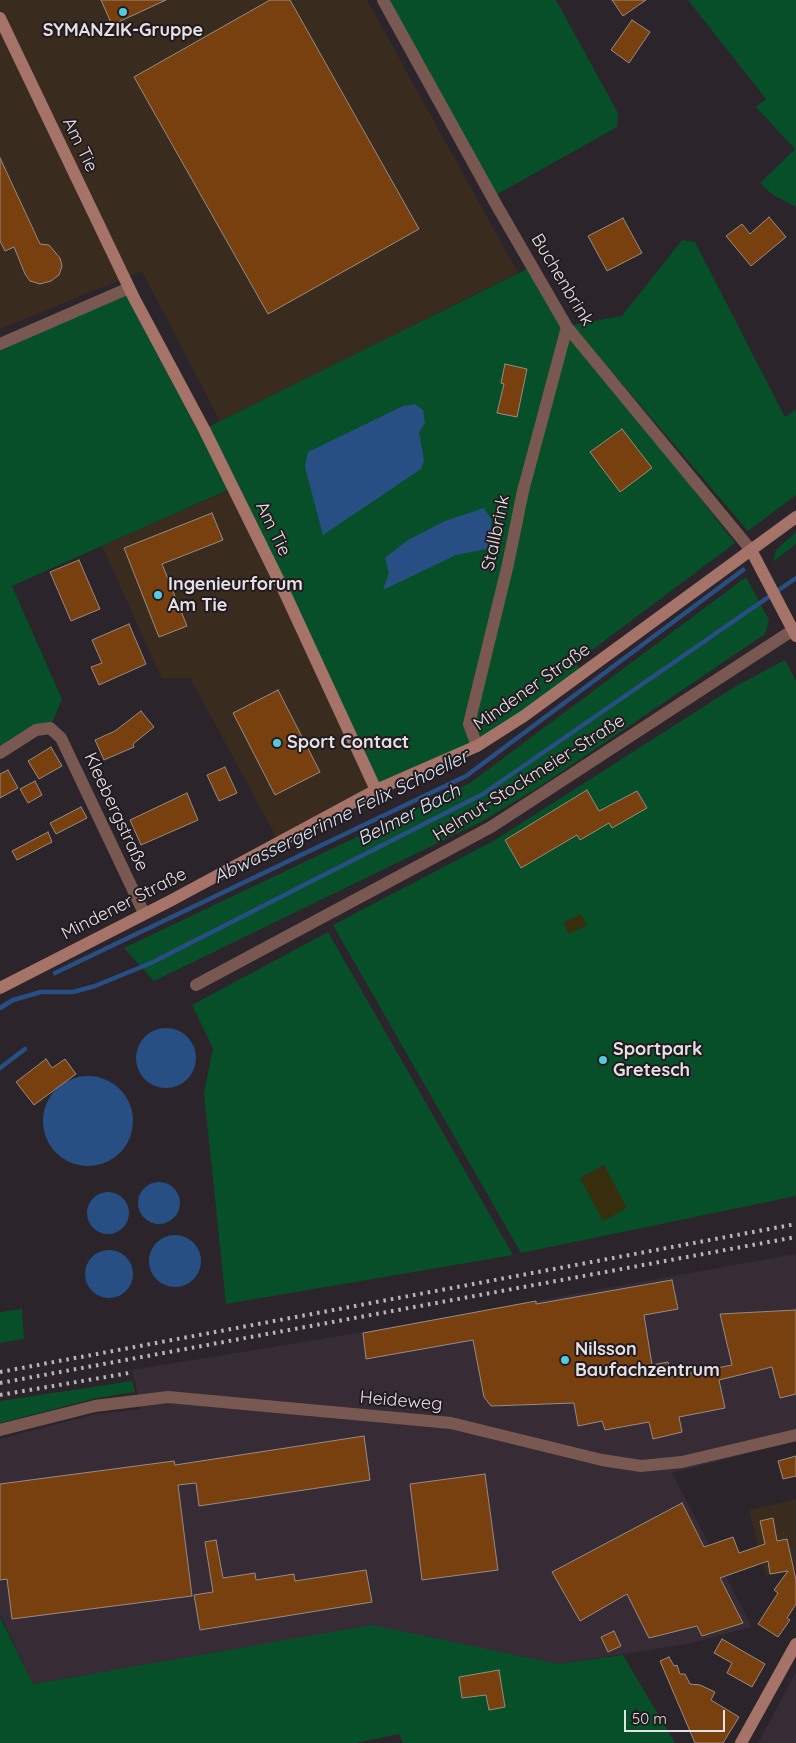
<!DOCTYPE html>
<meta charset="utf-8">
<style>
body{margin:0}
#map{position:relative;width:796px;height:1743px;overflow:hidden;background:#2b242a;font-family:Quicksand,sans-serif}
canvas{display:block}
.scale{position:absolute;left:624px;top:1710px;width:101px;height:22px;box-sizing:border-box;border:2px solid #e5e0e4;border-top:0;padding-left:6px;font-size:15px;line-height:18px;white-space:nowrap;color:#e5e0e4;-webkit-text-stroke:4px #211b20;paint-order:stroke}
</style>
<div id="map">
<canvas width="796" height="1743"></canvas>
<div class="scale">50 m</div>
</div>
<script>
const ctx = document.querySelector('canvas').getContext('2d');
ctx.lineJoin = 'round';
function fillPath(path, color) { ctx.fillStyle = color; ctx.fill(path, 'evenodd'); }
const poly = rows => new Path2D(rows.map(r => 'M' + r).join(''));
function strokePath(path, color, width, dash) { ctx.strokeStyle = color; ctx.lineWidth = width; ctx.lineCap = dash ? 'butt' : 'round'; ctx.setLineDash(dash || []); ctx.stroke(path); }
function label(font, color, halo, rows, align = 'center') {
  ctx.font = font + ' Quicksand,sans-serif'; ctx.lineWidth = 4; ctx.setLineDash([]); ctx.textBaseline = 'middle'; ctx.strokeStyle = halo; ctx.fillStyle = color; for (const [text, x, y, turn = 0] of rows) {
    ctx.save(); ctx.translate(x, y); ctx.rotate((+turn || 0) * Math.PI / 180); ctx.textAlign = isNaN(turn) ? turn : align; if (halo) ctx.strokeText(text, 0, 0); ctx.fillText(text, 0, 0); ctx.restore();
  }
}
fillPath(poly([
 [0,0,367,0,518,273,220,421,142,271,0,329],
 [233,488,376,790,279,842,190,678,162,679,102,546],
 [796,1499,796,1570,766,1576,749,1510]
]), '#392b1e');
fillPath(poly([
 [796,1254,796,1441,672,1473,752,1627,687,1644,559,1664,372,1626,33,1684,0,1614,0,1439,96,1414,141,1409,132,1370,352,1334],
 [796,1672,796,1743,758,1743]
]), '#372c36');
fillPath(poly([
 [388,0,556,0,618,113,617,127,496,195],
 [688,0,796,0,796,207,773,195,760,183,795,149,756,107,766,99],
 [682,240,695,242,785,417,796,409,796,495,748,531,572,325,622,316],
 [533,266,567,327,735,543,576,662,583,674,524,716,376,790,232,488,12,586,62,699,50,728,0,753,0,344,129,288,204,429],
 [796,532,796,544,773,562,776,550],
 [746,577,769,620,765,634,539,787,481,822,154,981,124,948,470,783],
 [785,660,796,681,796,1196,521,1253,333,925,495,840,736,686],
 [328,932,513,1255,226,1304,204,1093,213,1048,192,1005],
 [22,1309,24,1339,0,1343,0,1312],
 [132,1381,135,1392,97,1398,0,1423,0,1401],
 [0,1617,33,1684,372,1625,559,1664,623,1655,675,1743,403,1743,399,1734,356,1743,0,1743]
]), '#074f29');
fillPath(poly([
 [581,914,587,925,569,934,563,923],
 [604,1165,627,1208,603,1221,580,1178]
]), '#362e0d');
fillPath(poly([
 [415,404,423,410,425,423,419,432,424,460,421,469,323,535,305,467,308,452,403,406],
 [484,508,491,519,491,540,486,549,456,555,383,590,389,573,385,558,408,540,445,521],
 '136 1058a30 30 0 1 1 60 0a30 30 0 1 1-60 0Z',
 '43 1121a45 45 0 1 1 90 0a45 45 0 1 1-90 0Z',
 '138 1203a21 21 0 1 1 42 0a21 21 0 1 1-42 0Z',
 '87 1213a21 21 0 1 1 42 0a21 21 0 1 1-42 0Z',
 '149 1261a26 26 0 1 1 52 0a26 26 0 1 1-52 0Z',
 '85 1274a24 24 0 1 1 48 0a24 24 0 1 1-48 0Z'
]), '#274f83');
strokePath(poly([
 [55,973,466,776,743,570],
 [0,1008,13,1000,41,992,73,992,95,986,151,963,483,794,796,578],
 [0,1068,25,1049]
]), '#274f83', 4.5);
const building = poly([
 [101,0,166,0,112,25,101,0],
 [270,0,290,0,419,229,268,314,134,77,270,0],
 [612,0,646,0,623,16,612,0],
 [632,20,650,32,629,63,611,50,632,20],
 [0,158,40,244,49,245,60,258,62,266,59,275,51,281,40,284,30,281,25,274,14,247,5,251,0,241,0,158],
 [769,217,786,237,751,266,726,236,742,224,750,234,769,217],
 [623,218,642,253,607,271,588,236,623,218],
 [505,364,527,369,517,417,497,413,504,384,501,383,505,364],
 [622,429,652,468,620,492,590,452,622,429],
 [212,513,223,540,162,564,187,626,159,637,124,548,212,513],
 [79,560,100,609,71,621,50,572,79,560],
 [129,624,146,664,99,685,91,667,102,663,92,640,129,624],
 [278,690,320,772,275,795,233,713,278,690],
 [141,711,154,727,133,744,134,747,104,760,95,740,115,731,141,711],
 [51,747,62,766,39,779,28,761,51,747],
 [225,767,237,793,219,801,207,775,225,767],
 [8,770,18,788,0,798,0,774,8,770],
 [35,781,42,795,28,803,20,789,35,781],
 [587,790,599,811,637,791,647,808,612,828,609,823,580,840,577,835,521,868,505,840,587,790],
 [187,793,198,820,141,845,130,820,187,793],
 [81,807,87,818,56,834,50,823,81,807],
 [48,832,52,842,17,860,12,851,48,832],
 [46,1059,52,1068,65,1059,76,1074,34,1105,16,1082,46,1059],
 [672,1280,678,1309,644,1315,652,1365,668,1362,671,1377,732,1365,720,1314,796,1310,796,1394,780,1398,772,1367,719,1380,725,1408,679,1417,682,1432,653,1439,649,1422,605,1430,602,1421,578,1426,574,1403,491,1406,484,1397,473,1340,366,1359,363,1333,536,1301,536,1304,672,1280],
 [364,1436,370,1480,199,1506,196,1483,178,1485,192,1596,12,1619,7,1579,0,1580,0,1484,174,1461,175,1465,364,1436],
 [796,1456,796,1476,783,1479,778,1461,796,1456],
 [485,1474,498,1570,422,1580,410,1484,485,1474],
 [682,1503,704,1547,733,1537,739,1553,765,1544,760,1521,773,1518,777,1541,787,1539,796,1580,796,1604,787,1618,790,1620,778,1637,758,1624,778,1593,774,1590,788,1571,770,1574,768,1561,720,1578,743,1623,702,1636,697,1626,649,1638,627,1594,580,1621,552,1572,682,1503],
 [216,1540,223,1578,255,1573,256,1580,294,1574,295,1581,366,1570,372,1602,200,1630,194,1595,213,1592,205,1542,216,1540],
 [614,1631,621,1646,608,1652,601,1637,614,1631],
 [722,1639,765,1664,752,1687,727,1673,732,1663,714,1653,722,1639],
 [669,1657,674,1666,677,1665,680,1674,685,1674,690,1684,700,1685,715,1692,711,1700,739,1717,723,1743,695,1743,660,1661,669,1657],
 [499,1670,505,1707,489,1710,486,1695,462,1698,459,1677,499,1670]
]);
fillPath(building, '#79400f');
strokePath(building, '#958b85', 1);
strokePath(poly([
 [383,0,497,206,567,327,751,550],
 [0,344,129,288],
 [477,746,469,724,508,564,523,491,567,327],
 [0,753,36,730,50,728,61,738,144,913],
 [196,985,491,827,793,630],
 [0,1430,95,1406,168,1397,451,1423,602,1460,641,1466,682,1462,796,1435]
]), '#785851', 12);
strokePath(poly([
 [0,18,134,298,204,429,284,591,376,790],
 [751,550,796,636],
 [0,988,170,901,376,790,477,746,524,716,796,517],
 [741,1743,796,1644]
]), '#a57368', 12);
strokePath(poly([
 [0,1372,796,1224],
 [0,1383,796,1237],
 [0,1395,129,1373]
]), '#bbb5ba', 4, [2.5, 5]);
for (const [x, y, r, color] of [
 [123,12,5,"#55cadf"],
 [158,595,5,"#55cadf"],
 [277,743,5,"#55cadf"],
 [603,1060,5,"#55cadf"],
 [565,1360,5,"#55cadf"]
]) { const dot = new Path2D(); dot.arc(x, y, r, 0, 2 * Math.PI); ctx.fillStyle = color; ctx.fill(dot); strokePath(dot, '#211b20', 2); }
label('bold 18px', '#e5e0e4', '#211b20', [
 ["SYMANZIK-Gruppe",123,31,"center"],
 ["Ingenieurforum",168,585],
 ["Am Tie",168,606],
 ["Sport Contact",287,743],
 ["Sportpark",613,1050],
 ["Gretesch",613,1071],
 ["Nilsson",575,1350],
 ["Baufachzentrum",575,1371]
], 'left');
label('18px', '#e5e0e4', '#211b20', [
 ["Am Tie",80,145,64],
 ["Buchenbrink",562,280,59],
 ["Am Tie",273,529,64],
 ["Stallbrink",496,533,-78],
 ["Mindener Straße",532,687,-35],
 ["Helmut-Stockmeier-Straße",529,778,-32],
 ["Kleebergstraße",116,812,65],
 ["Mindener Straße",124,904,-27],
 ["Heideweg",401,1401,5]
]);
label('italic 19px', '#d9e5f5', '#211b20', [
 ["Belmer Bach",409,815,-27],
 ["Abwassergerinne Felix Schoeller",341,817,-26]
]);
</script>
